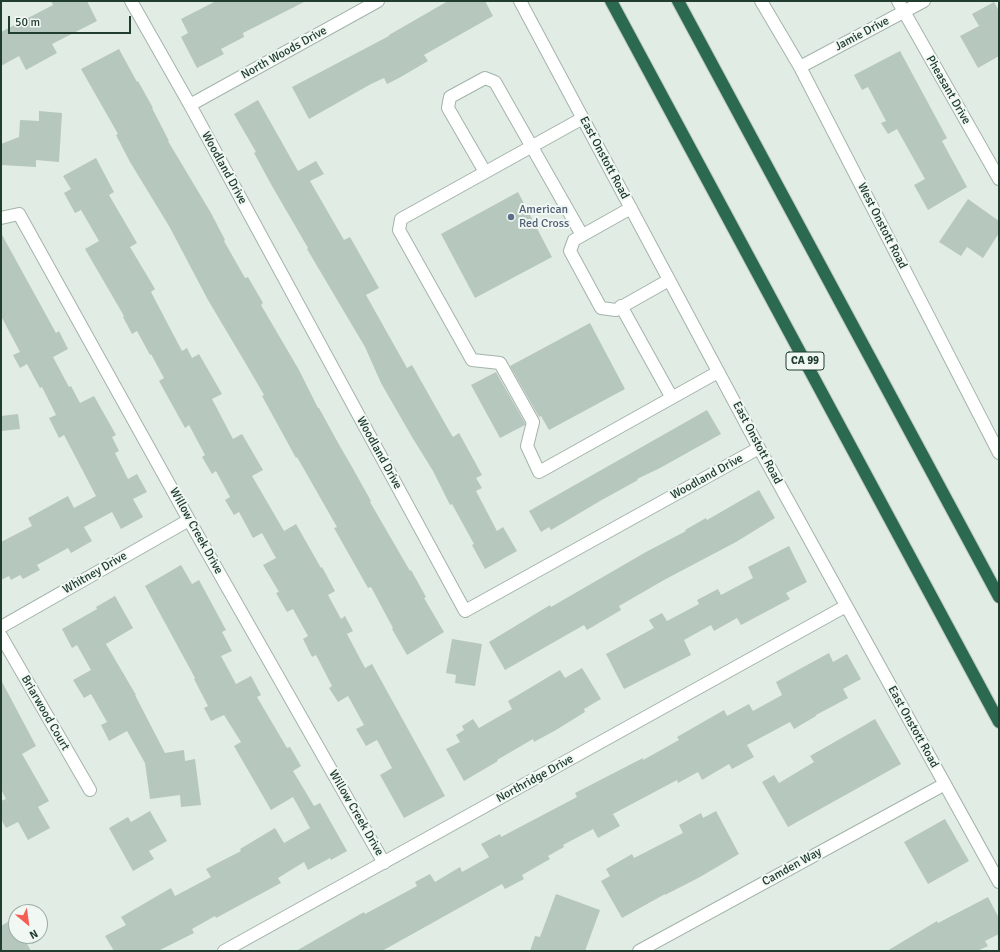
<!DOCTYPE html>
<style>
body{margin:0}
#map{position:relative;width:1000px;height:952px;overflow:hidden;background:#e1ece4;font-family:Signika,sans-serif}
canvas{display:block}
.frame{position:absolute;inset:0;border:2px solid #203d2f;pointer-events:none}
.north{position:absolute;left:8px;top:904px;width:40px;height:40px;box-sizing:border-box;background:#f1f8f3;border:1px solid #9dada5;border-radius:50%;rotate:151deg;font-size:11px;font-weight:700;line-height:16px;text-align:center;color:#203d2f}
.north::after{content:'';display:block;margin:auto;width:14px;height:18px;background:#f65b54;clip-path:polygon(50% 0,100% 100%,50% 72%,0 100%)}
.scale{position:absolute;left:8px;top:16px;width:123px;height:18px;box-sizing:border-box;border:2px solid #203d2f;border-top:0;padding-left:5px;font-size:12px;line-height:14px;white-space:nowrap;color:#203d2f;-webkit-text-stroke:3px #f1f8f3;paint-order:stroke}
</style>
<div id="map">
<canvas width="1000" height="952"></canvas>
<div class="frame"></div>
<div class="north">N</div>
<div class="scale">50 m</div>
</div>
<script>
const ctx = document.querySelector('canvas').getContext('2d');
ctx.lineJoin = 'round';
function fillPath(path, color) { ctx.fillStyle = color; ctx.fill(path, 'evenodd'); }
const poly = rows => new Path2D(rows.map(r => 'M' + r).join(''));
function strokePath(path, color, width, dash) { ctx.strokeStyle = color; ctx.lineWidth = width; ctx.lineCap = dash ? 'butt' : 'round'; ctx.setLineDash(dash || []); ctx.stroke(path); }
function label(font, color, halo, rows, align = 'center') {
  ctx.font = font + ' Signika,sans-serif'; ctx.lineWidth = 4; ctx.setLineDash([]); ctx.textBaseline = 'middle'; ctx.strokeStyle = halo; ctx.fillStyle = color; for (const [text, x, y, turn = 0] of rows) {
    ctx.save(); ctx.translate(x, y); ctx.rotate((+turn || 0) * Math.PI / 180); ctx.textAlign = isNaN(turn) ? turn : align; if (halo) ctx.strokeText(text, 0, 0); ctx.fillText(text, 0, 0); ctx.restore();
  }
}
fillPath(poly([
 [51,1,87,1,97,21,52,44,57,53,26,70,19,56,1,66,1,32,53,5],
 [216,1,306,1,243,33,244,37,221,49,224,54,197,68,181,37,188,33,181,19],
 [448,1,485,1,493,16,424,55,428,61,399,78,387,84,384,78,371,84,309,119,292,87,389,36,389,35],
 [994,2,999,11,999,56,978,68,960,36,979,26,972,14],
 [119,49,137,82,138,81,153,108,152,108,169,141,168,141,211,213,225,240,224,241,245,278,248,277,263,303,261,305,299,370,318,408,319,408,337,441,352,467,371,501,370,502,410,571,411,570,426,597,424,598,444,632,407,655,392,629,393,628,371,587,368,588,334,528,337,527,297,457,296,458,262,396,264,395,246,364,208,300,169,226,130,162,116,135,118,134,81,69],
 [900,51,947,138,942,141,967,187,928,210,914,185,925,179,897,129,888,134,881,123,886,121,868,87,862,90,854,75],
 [258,100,298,171,316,161,324,174,310,181,344,240,350,237,379,288,366,295,407,368,412,365,447,427,453,437,459,433,482,475,476,478,482,488,476,491,497,531,503,527,517,551,485,569,472,545,474,544,452,504,450,505,433,471,412,437,381,383,365,347,307,249,308,248,272,186,254,153,256,152,234,114],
 [39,111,62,113,59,162,36,160,36,167,1,165,1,144,19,137,20,120,39,121],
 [96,158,114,192,109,195,137,243,130,247,155,289,151,292,182,351,187,348,192,358,199,354,222,394,212,399,233,439,242,434,263,470,252,476,284,531,296,524,321,568,322,567,335,591,328,595,341,619,345,616,353,631,347,634,365,668,372,664,445,796,404,818,380,775,392,768,377,740,366,746,356,729,364,725,348,696,338,702,329,688,332,686,316,655,312,657,303,639,308,636,293,609,287,612,276,593,279,592,263,565,276,558,262,533,253,538,239,512,234,515,225,500,230,497,216,471,212,474,202,457,205,455,189,425,185,428,159,381,164,378,151,354,150,355,137,331,132,334,123,317,124,316,85,249,99,241,81,210,75,213,64,193,71,189,63,176],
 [518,192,552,257,475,298,441,234],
 [968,199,999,221,999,233,983,258,967,247,961,256,939,242],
 [1,233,56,333,59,331,68,349,53,357,69,387,71,386,80,403,94,396,116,435,112,437,119,451,115,453,128,479,137,474,147,492,133,499,143,517,121,529,112,512,84,527,92,541,71,553,68,548,37,565,40,570,23,579,20,575,11,580,9,576,1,580,1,542,32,526,28,518,68,496,74,508,96,496,64,435,59,438,49,418,56,415,42,387,40,388,27,364,20,368,13,355,20,352,1,316],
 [590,323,625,389,549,430,541,416,539,417,510,366],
 [496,372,525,423,525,425,500,438,471,385],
 [707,410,721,434,660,468,637,479,638,480,600,501,551,530,549,527,541,532,529,511],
 [18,414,20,429,1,431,1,416],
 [759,490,775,518,736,542,664,580,619,606,621,610,587,630,584,625,505,670,489,642,550,605,551,607,646,552,686,531,685,530,706,518,707,520],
 [789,546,807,582,786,593,790,599,741,625,737,618,714,631,711,625,684,640,691,655,624,689,606,654,654,628,649,620,662,613,667,621,699,604,697,600,718,589,721,595,753,578,748,567],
 [181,565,192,584,199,580,226,630,222,632,232,651,221,656,236,684,251,676,261,695,257,697,287,748,290,747,301,766,293,771,314,806,320,803,347,851,331,860,330,858,308,870,304,862,278,878,281,883,216,918,215,916,192,929,194,933,158,951,114,951,105,936,126,925,121,917,171,888,175,896,211,877,206,869,241,851,240,849,275,828,284,843,310,828,293,797,271,810,234,746,241,742,224,715,211,721,204,708,208,706,194,679,195,678,145,586],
 [115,596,133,628,106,644,136,695,135,695,165,753,184,750,185,761,195,759,201,805,181,807,180,795,150,799,145,763,127,731,109,741,101,725,107,722,91,694,84,698,73,680,91,670,77,645,72,648,62,629,97,609,96,607],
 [452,639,482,644,475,686,455,683,456,675,446,673],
 [829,653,833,662,847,654,861,679,843,689,848,698,816,715,816,716,794,729,790,722,747,745,754,757,732,769,729,764,702,780,698,772,678,783,677,780,613,814,620,826,598,838,593,829,563,845,564,847,548,856,550,859,522,875,524,879,505,889,502,884,382,951,296,951,364,912,365,914,417,886,415,882,430,874,435,882,460,867,462,872,489,857,481,844,500,834,501,837,577,797,575,793,643,758,643,760,679,740,677,737,724,710,727,716,749,704,753,711,782,695,776,682],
 [582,668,601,699,584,709,585,712,556,730,534,742,533,739,497,760,498,761,464,781,446,749,460,742,456,735,464,730,462,726,473,719,479,728,512,709,508,701,560,670,565,678],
 [1,680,36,746,22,754,49,801,38,807,50,828,28,840,18,822,6,828,1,819,1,801,6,799,1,789],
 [875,719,901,764,788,827,762,782,774,775,779,783,814,762,810,756],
 [150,811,167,841,149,851,154,859,133,871,109,828,128,817,131,822],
 [716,811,739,854,700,877,665,895,665,894,622,918,601,881,610,876,606,869,632,854,634,858,683,833,679,825,701,813,703,818],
 [945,819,969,861,928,884,904,842],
 [556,894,600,910,585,951,530,951,535,936,540,937],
 [988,897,999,918,999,934,985,941,988,946,977,951,887,951,937,921,938,923],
 [16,917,16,936,23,936,31,951,1,951,1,926]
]), '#b6c7bd');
const minor = poly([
 [131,1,190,105,465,611,759,448],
 [520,1,759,448,999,882],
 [761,1,800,67,999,453],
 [898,1,999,179],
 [800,67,924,1],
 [190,105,378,1],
 [583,118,401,219,399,230,472,360,500,363,533,422,527,446,539,472,718,372],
 [485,172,448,108,450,97,485,78,495,82,582,235],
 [631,208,574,240,570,251,601,308,616,310,669,280],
 [1,218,19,214,189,520,384,863],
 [621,306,672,398],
 [1,627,189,520],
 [1,636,90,790],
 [224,951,846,606],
 [639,951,945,784]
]);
const highway = poly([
 [611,1,999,722],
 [678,1,999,597]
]);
strokePath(minor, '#a3b4aa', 14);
strokePath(highway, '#c1c9c5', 14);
strokePath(minor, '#fff', 12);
strokePath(highway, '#2b6a50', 12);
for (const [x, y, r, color] of [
 [511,217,4,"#5c6f8a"]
]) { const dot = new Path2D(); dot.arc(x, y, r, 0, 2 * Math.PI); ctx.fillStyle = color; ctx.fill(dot); strokePath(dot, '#f1f8f3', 1.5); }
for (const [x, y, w] of [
 [805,361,38]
]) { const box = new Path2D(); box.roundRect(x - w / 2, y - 9, w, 18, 3); ctx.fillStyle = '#f1f8f3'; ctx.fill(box); strokePath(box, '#203d2f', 1); }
label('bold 11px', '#203d2f', null, [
 ["CA 99",805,361]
]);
label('12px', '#203d2f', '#f1f8f3', [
 ["Jamie Drive",862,34,-28],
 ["North Woods Drive",284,53,-29],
 ["Pheasant Drive",948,90,60],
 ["East Onstott Road",604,158,62],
 ["Woodland Drive",224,168,61],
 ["West Onstott Road",882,226,63],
 ["East Onstott Road",757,443,62],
 ["Woodland Drive",379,453,61],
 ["Woodland Drive",707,477,-29],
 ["Willow Creek Drive",196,531,61],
 ["Whitney Drive",95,573,-30],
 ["Briarwood Court",45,713,60],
 ["East Onstott Road",913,727,61],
 ["Northridge Drive",535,779,-29],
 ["Willow Creek Drive",356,813,60],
 ["Camden Way",792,867,-29]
]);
label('12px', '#4e5e75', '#f1f8f3', [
 ["American",519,210],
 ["Red Cross",519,224]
], 'left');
</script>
